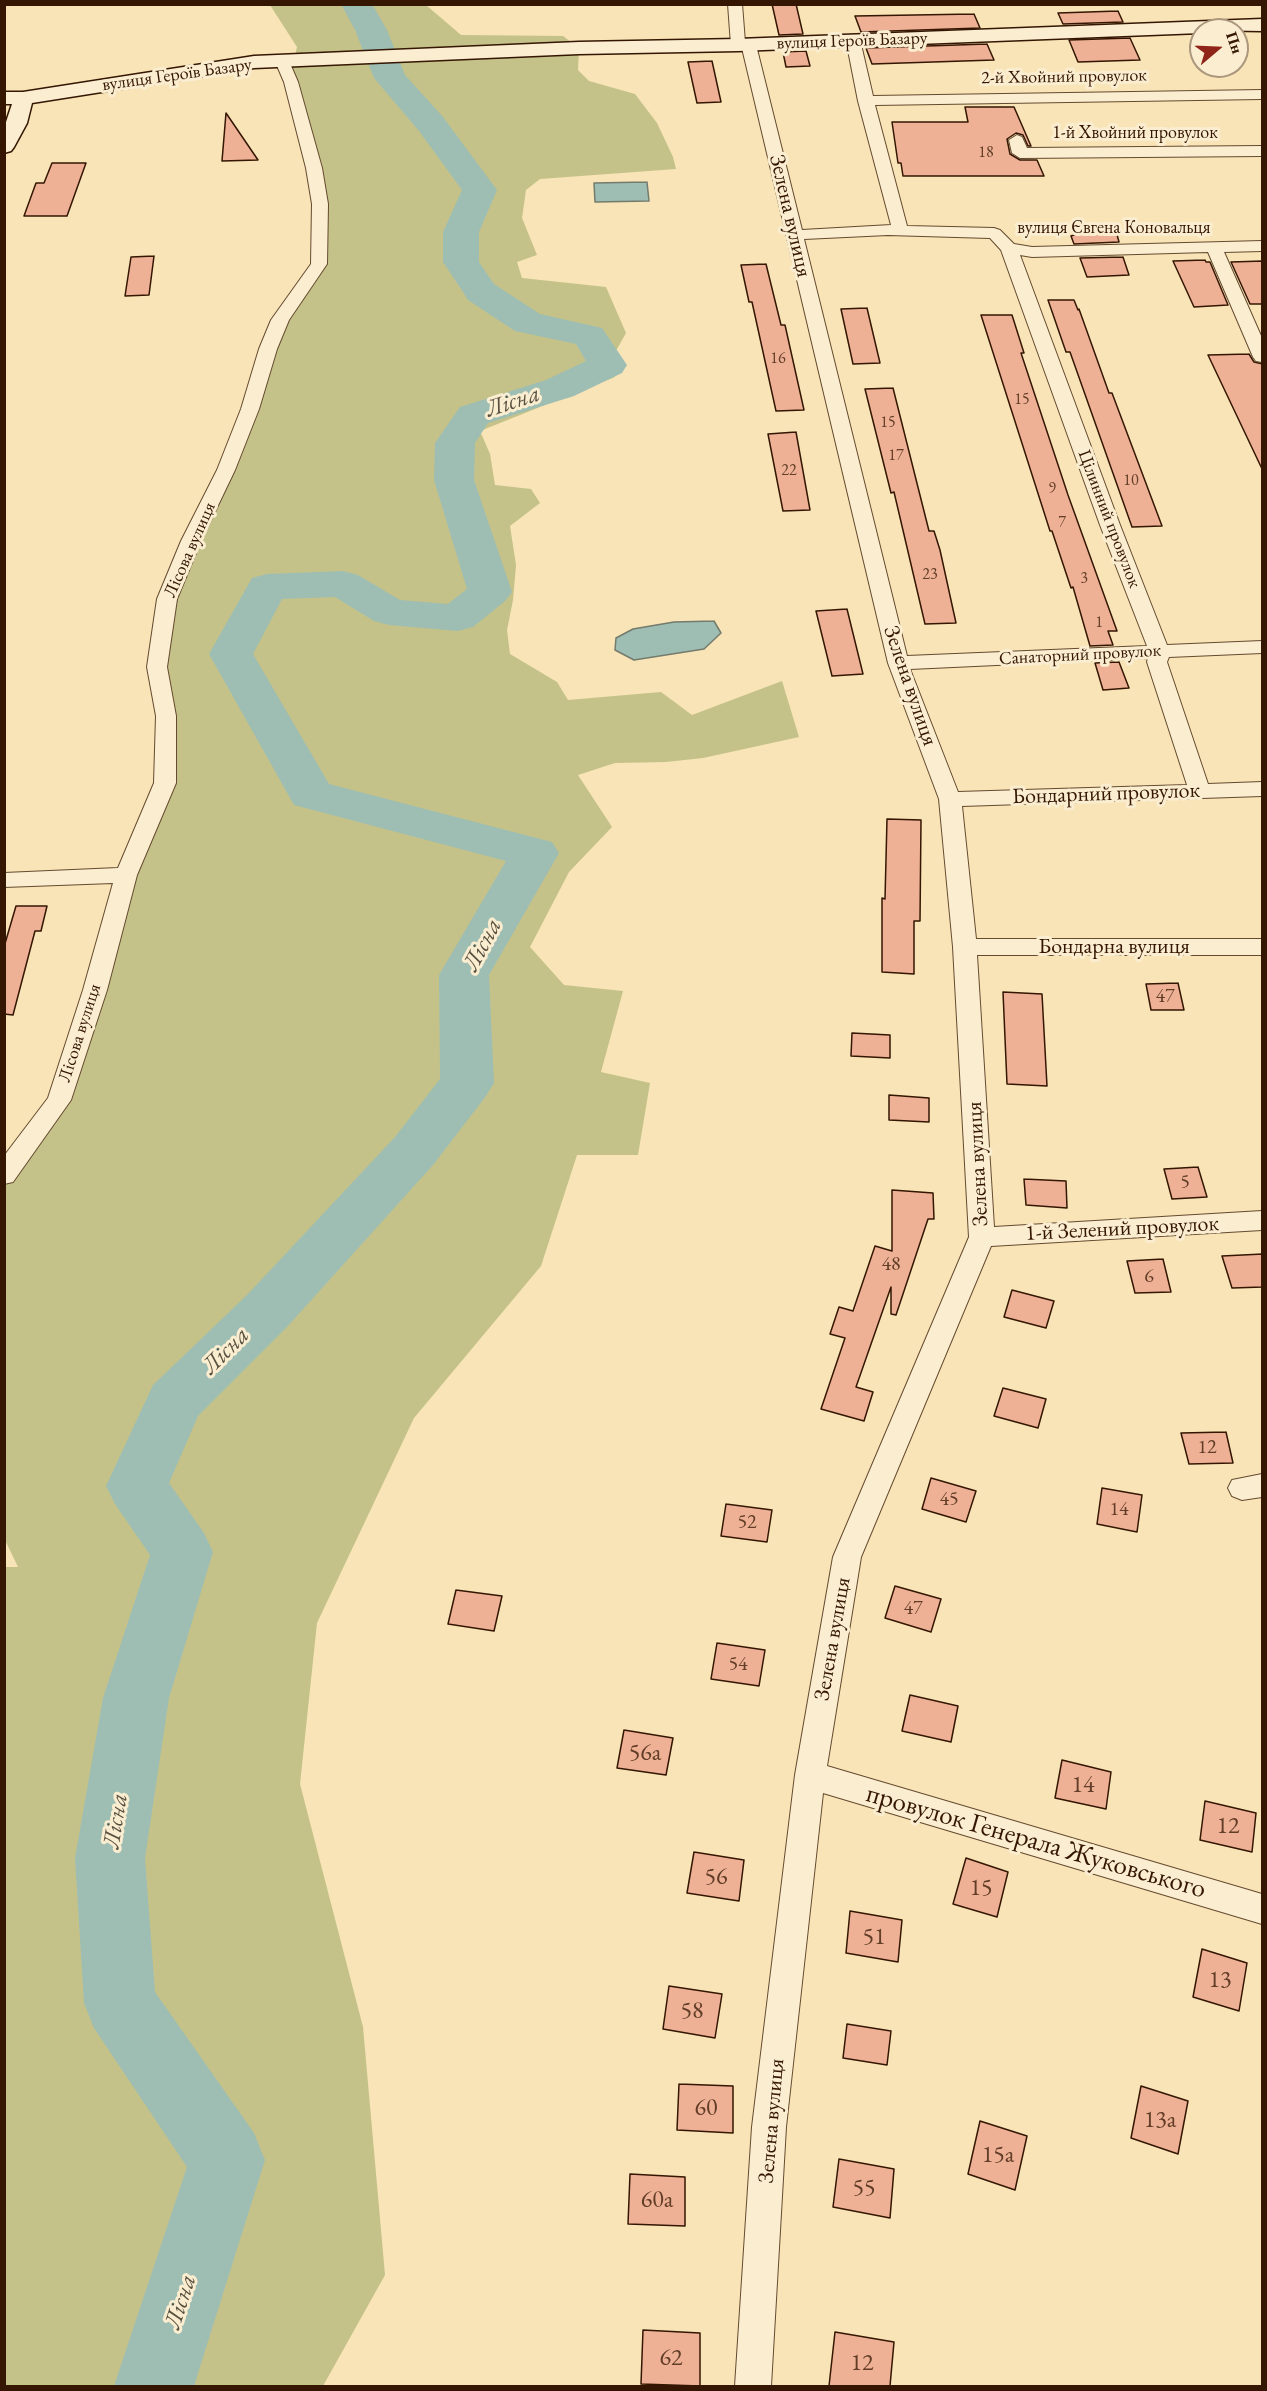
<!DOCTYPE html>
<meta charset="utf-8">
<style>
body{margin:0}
#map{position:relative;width:1267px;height:2391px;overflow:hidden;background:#f8e4b6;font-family:"EB Garamond",serif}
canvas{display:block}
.frame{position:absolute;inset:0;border:6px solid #341602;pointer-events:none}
.north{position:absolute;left:1189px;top:18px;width:60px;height:60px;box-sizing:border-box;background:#faedd0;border:2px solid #ab977e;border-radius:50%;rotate:71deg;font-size:16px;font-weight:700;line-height:24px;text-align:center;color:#341602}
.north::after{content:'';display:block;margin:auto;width:21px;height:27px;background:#8f2418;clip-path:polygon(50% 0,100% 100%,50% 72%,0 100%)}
</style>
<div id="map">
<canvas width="1267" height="2391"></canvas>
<div class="frame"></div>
<div class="north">Пн</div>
</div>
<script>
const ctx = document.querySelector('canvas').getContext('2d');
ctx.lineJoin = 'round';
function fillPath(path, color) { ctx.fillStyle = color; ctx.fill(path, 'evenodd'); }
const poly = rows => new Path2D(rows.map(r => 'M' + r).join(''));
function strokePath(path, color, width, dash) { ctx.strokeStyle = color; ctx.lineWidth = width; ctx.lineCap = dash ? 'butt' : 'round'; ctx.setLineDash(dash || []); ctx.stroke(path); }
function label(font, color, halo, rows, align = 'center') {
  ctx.font = font + ' "EB Garamond",serif'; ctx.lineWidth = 6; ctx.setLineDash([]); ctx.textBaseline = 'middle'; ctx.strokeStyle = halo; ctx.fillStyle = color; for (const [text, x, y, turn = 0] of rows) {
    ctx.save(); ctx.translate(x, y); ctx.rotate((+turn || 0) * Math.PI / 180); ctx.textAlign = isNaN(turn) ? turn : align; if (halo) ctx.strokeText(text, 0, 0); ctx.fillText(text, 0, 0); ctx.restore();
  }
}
fillPath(poly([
 [270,5,426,5,461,35,563,36,579,48,578,70,589,81,635,94,657,123,673,157,676,169,540,179,526,190,522,218,537,255,517,262,522,278,606,287,626,333,608,365,615,377,480,431,490,454,495,485,531,489,540,503,510,526,516,565,513,600,507,630,510,654,557,682,568,700,661,692,692,715,782,681,799,737,703,758,666,762,615,763,578,775,612,827,569,872,530,947,564,985,623,991,601,1072,650,1083,638,1155,577,1155,541,1266,414,1418,317,1623,300,1784,363,2027,385,2275,323,2386,5,2386,4,1567,18,1567,5,1540,5,1175,59,1100,165,783,167,599,268,349,319,264,320,204,282,61,294,60,297,47]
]), '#c4c289');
const water = poly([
 [647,182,649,201,595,202,594,183,647,182],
 [714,621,721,633,704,649,634,660,615,650,616,638,633,629,674,622,714,621]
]);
fillPath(water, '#9ebeb4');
strokePath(water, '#747b6d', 1.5);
fillPath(poly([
 [341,4,372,4,387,30,405,75,443,117,497,190,479,232,479,262,494,284,540,314,602,328,627,365,622,373,574,396,488,423,475,443,474,480,512,592,505,601,473,627,458,631,389,625,374,621,335,597,282,599,253,654,329,784,552,842,559,853,489,975,494,1083,486,1096,433,1165,287,1327,198,1416,169,1483,204,1533,213,1552,169,1698,145,1858,155,1992,254,2133,265,2160,194,2386,114,2386,187,2167,94,2028,84,2003,75,1858,103,1698,150,1555,115,1504,106,1486,153,1385,247,1295,395,1137,440,1079,439,975,506,861,294,805,209,654,252,578,267,574,343,571,358,575,400,600,448,604,467,589,434,480,435,443,460,407,546,380,586,361,576,344,515,331,468,300,463,292,443,262,443,232,462,190,419,131,374,78,355,30,341,4]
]), '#9ebeb4');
const building = poly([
 [772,4,796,4,803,34,779,35,772,4],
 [1118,11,1123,22,1063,24,1058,13,1118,11],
 [974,14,980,28,861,32,855,16,974,14],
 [1130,38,1140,60,1078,62,1069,40,1130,38],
 [987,44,994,60,872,64,866,48,987,44],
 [806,51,810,66,786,67,783,52,806,51],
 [712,61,721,102,697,103,688,62,712,61],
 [965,107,1014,107,1031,146,1028,146,1023,135,1016,133,1007,139,1010,154,1020,160,1037,160,1044,176,903,176,901,163,898,163,892,122,968,122,965,107],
 [226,113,258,160,222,161,226,113],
 [52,163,86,163,67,216,24,216,36,183,44,183,52,163],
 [1097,227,1115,227,1119,242,1074,244,1071,236,1097,227],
 [154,256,149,295,125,296,131,257,154,256],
 [1123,257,1129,275,1087,277,1080,258,1123,257],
 [1205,260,1206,262,1210,262,1228,305,1194,307,1173,261,1205,260],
 [1263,261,1263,304,1250,304,1231,262,1263,261],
 [766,264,781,325,785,325,804,410,776,411,752,302,749,302,741,265,766,264],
 [1048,300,1074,300,1078,310,1079,309,1109,393,1112,393,1162,526,1132,527,1070,352,1066,352,1048,300],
 [867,308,880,363,853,364,841,309,867,308],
 [981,315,1012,315,1024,353,1021,353,1068,495,1117,631,1108,631,1113,645,1090,646,1073,587,1071,588,1052,531,1050,531,981,315],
 [1249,354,1254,362,1263,364,1263,471,1208,355,1249,354],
 [893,388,929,531,934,531,940,550,956,623,925,624,894,492,891,493,865,389,893,388],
 [796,432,810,510,783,511,768,434,796,432],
 [847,609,863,674,832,676,816,611,847,609],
 [1119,662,1129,688,1103,690,1095,663,1119,662],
 [887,819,921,820,920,921,914,921,914,974,882,972,882,898,885,899,887,819],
 [16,906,47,906,41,931,35,931,13,1015,4,1014,4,947,16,906],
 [1178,983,1184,1010,1151,1010,1146,984,1178,983],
 [1003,992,1042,994,1047,1086,1007,1084,1003,992],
 [852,1033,890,1035,890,1058,851,1056,852,1033],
 [889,1095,929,1098,929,1122,889,1120,889,1095],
 [1198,1167,1207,1197,1172,1199,1164,1169,1198,1167],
 [1024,1179,1066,1181,1067,1208,1026,1205,1024,1179],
 [892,1190,933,1193,934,1219,928,1219,896,1315,891,1314,891,1287,856,1387,873,1392,864,1421,821,1409,845,1338,830,1334,839,1307,853,1311,875,1246,892,1251,892,1190],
 [1263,1254,1263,1287,1232,1288,1222,1256,1263,1254],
 [1163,1259,1171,1292,1135,1293,1127,1261,1163,1259],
 [1012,1290,1054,1301,1046,1328,1004,1317,1012,1290],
 [1003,1388,1046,1399,1038,1428,994,1416,1003,1388],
 [1226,1432,1233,1463,1189,1464,1181,1433,1226,1432],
 [931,1478,976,1491,966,1522,922,1509,931,1478],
 [1102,1488,1142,1495,1137,1532,1097,1524,1102,1488],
 [726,1504,772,1510,767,1542,721,1536,726,1504],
 [895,1586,941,1599,931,1632,885,1618,895,1586],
 [456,1590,502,1596,494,1631,448,1624,456,1590],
 [717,1643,765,1650,759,1686,711,1679,717,1643],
 [910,1695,958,1706,951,1742,902,1731,910,1695],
 [624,1730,673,1738,666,1775,617,1768,624,1730],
 [1062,1760,1111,1772,1106,1809,1055,1798,1062,1760],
 [1205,1801,1256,1813,1252,1852,1200,1840,1205,1801],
 [694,1852,744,1860,739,1901,687,1893,694,1852],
 [966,1858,1008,1872,997,1917,953,1904,966,1858],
 [850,1911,902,1920,898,1962,846,1953,850,1911],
 [1202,1949,1247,1963,1239,2011,1193,1997,1202,1949],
 [669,1986,722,1994,715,2038,663,2029,669,1986],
 [847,2024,891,2031,887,2065,843,2058,847,2024],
 [679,2084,733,2086,733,2133,677,2130,679,2084],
 [1141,2086,1188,2101,1178,2154,1131,2138,1141,2086],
 [980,2121,1027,2136,1015,2190,968,2174,980,2121],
 [839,2159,894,2169,890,2218,833,2207,839,2159],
 [630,2174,685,2177,685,2226,628,2224,630,2174],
 [643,2330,700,2333,700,2386,641,2384,643,2330],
 [835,2332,894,2342,890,2386,829,2386,835,2332]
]);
fillPath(building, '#eeb195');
strokePath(building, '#341602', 1.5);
const street = poly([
 [728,4,742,4,745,42,754,42,756,45,802,230,891,225,858,101,846,40,848,37,858,37,860,40,873,96,1262,90,1262,99,875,105,907,226,994,228,1000,230,1014,244,1032,247,1262,241,1262,251,1224,252,1262,338,1262,362,1256,361,1253,357,1208,252,1032,257,1020,255,1120,525,1167,645,1262,641,1262,653,1169,657,1167,662,1208,784,1262,782,1262,796,962,806,976,939,1262,939,1262,955,977,955,994,1227,1262,1211,1262,1230,991,1246,861,1557,827,1766,1262,1894,1262,1924,823,1793,786,2127,771,2386,735,2386,752,2127,795,1775,833,1557,969,1237,953,947,939,799,888,663,742,48,733,48,731,45,728,4],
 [888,235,990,238,1001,250,1100,525,1147,646,907,656,804,239,888,235],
 [1148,658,1147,662,1187,785,958,792,910,669,1148,658],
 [282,57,289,61,298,82,322,168,328,204,327,264,289,320,277,349,259,409,235,470,201,541,177,599,167,667,176,716,176,783,137,875,107,990,71,1100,13,1182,4,1184,4,1156,48,1098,83,990,113,883,4,887,4,873,118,868,154,783,156,716,147,667,157,599,181,541,217,470,241,409,259,349,271,320,311,264,312,204,306,168,284,82,275,61,282,57],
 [1017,135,1022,137,1027,148,1262,146,1262,156,1020,158,1012,153,1009,140,1017,135],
 [1262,1474,1262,1497,1242,1500,1232,1496,1228,1488,1232,1480,1262,1474]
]);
const secondary = poly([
 [1262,19,1262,31,1201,30,1201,33,738,51,579,54,254,68,32,103,27,123,14,147,11,151,4,153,4,128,12,104,4,104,4,92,23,92,254,56,579,42,738,39,1262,19]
]);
strokePath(street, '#654a2f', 2);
strokePath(secondary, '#341602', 3);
fillPath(street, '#faedd0');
fillPath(secondary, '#faedd0');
label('16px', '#623d27', null, [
 ["18",986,153],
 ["16",778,359],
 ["15",1022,400],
 ["15",888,423],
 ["17",896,456],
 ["22",789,471],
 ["10",1131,481],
 ["9",1052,489],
 ["7",1062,523],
 ["23",930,575],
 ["3",1084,579],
 ["1",1099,623]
]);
label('18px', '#341602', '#faedd0', [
 ["вулиця Героїв Базару",852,41,-2],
 ["вулиця Героїв Базару",177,75,-8],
 ["2-й Хвойний провулок",1064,77,-1],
 ["1-й Хвойний провулок",1135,133],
 ["вулиця Євгена Коновальця",1114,228],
 ["Цілинний провулок",1109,519,69],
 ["Лісова вулиця",190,550,-66],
 ["Санаторний провулок",1080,655,-3],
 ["Лісова вулиця",80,1033,-72]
]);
label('20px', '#623d27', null, [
 ["47",1165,997],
 ["5",1185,1183],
 ["48",891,1265],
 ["6",1149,1277],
 ["12",1207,1448],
 ["45",949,1500],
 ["14",1119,1510],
 ["52",747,1523],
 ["47",913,1609],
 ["54",738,1665]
]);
label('22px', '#341602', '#faedd0', [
 ["Зелена вулиця",790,216,77],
 ["Зелена вулиця",910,686,71],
 ["Бондарний провулок",1106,794,-2],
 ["Бондарна вулиця",1114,947],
 ["Зелена вулиця",978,1164,-93],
 ["1-й Зелений провулок",1122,1229,-3],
 ["Зелена вулиця",833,1639,-80],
 ["Зелена вулиця",772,2121,-85]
]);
label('italic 24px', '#595140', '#faedd0', [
 ["Лісна",513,402,-18],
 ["Лісна",483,945,-62],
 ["Лісна",226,1351,-45],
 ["Лісна",116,1821,-81],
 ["Лісна",181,2302,-72]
]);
label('24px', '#623d27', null, [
 ["56а",645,1753],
 ["14",1083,1785],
 ["12",1228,1826],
 ["56",716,1877],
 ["15",981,1888],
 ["51",874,1937],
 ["13",1220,1980],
 ["58",692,2011],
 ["60",706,2108],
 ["13а",1160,2120],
 ["15а",998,2155],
 ["55",864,2188],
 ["60а",657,2200],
 ["62",671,2358],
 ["12",862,2363]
]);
label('27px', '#341602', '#faedd0', [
 ["провулок Генерала Жуковського",1036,1842,16]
]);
</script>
